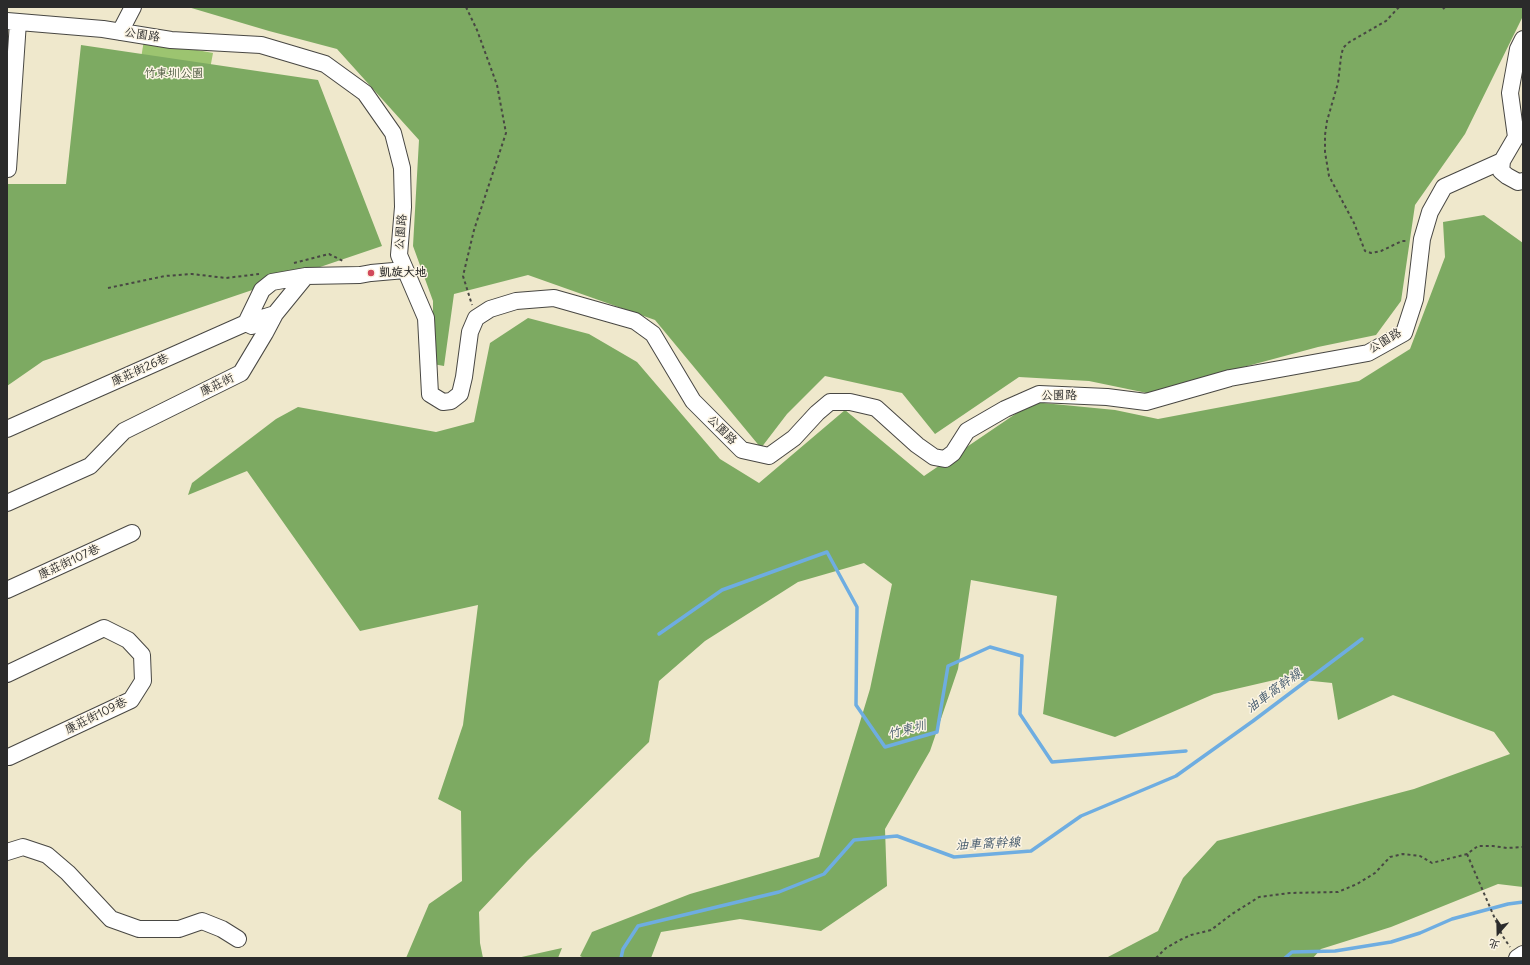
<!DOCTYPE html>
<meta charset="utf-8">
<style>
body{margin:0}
#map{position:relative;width:1530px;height:965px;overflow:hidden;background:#efe8cc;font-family:Delius,"LXGW WenKai TC",sans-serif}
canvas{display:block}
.frame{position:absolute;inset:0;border:8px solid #2b2b2b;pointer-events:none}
.north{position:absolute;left:1478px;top:913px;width:40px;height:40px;-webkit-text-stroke:3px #fcf5e5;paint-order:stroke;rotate:200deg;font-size:11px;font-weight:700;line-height:16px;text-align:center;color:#2b2b2b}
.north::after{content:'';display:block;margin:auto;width:14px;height:18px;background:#2b2b2b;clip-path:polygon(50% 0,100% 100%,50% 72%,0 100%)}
</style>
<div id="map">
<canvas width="1530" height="965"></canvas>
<div class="frame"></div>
<div class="north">北</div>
</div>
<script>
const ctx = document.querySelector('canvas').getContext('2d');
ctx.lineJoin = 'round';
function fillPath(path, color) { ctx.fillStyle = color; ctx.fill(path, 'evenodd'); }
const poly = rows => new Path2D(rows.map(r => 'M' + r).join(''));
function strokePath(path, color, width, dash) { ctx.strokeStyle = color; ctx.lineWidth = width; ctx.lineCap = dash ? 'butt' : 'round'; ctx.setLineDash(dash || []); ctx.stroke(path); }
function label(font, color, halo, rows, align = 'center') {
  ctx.font = font + ' Delius,"LXGW WenKai TC",sans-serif'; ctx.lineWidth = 3; ctx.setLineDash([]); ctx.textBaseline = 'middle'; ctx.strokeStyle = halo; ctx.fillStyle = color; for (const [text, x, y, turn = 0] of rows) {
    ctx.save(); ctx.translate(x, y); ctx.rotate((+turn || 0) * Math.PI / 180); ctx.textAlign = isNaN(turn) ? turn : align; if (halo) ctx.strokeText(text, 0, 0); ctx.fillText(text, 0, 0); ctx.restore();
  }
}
fillPath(poly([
 [144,40,213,53,203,107,135,95]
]), '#9cc470');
fillPath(poly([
 [188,7,1523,7,1523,16,1465,134,1415,205,1401,301,1376,335,1318,347,1147,393,1089,381,1019,377,935,434,902,393,825,376,787,414,761,448,655,320,528,275,454,294,444,366,433,364,433,301,413,246,419,140,337,49,269,31],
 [81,45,318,80,382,246,43,361,7,386,7,184,66,184],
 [1484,215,1523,243,1523,887,1498,884,1391,927,1321,949,1313,958,1106,958,1158,931,1183,878,1217,841,1414,789,1510,754,1494,732,1393,695,1338,720,1332,683,1283,678,1214,694,1115,737,1043,714,1057,596,971,580,958,669,930,751,885,829,887,886,821,931,740,919,661,932,651,958,584,958,580,956,592,932,690,894,819,857,870,689,892,584,864,563,798,582,705,641,659,681,649,742,528,860,479,912,480,943,483,958,406,958,429,904,462,881,461,811,438,799,463,725,478,605,360,631,247,471,188,495,192,483,276,419,298,407,436,432,474,422,490,343,528,318,589,334,637,362,720,459,759,483,845,410,924,476,1033,402,1115,410,1158,419,1359,381,1410,349,1445,257,1443,222],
 [562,948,558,958,517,958]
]), '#7daa62');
strokePath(poly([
 [659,634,722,590,827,552,857,607,856,705,885,747,937,732,948,666,990,647,1022,656,1020,714,1052,762,1186,751],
 [621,958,623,949,638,926,779,892,824,874,854,840,897,836,954,857,1031,851,1081,816,1176,776,1253,721,1362,639],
 [1285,958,1292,952,1335,951,1391,942,1420,933,1452,919,1508,904,1523,902]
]), '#6eade1', 3.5);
const minor = poly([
 [7,21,103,29,171,40,261,45,325,64,365,93,393,133,402,168,403,207,399,255,426,318,430,394,443,402,451,401,460,394,464,377,470,332,476,318,490,309,516,301,554,298,635,321,653,334,693,401,742,450,769,456,794,438,817,413,830,402,850,402,876,408,917,445,934,457,945,459,953,453,967,431,1005,409,1039,394,1107,397,1146,402,1230,378,1368,353,1404,333,1415,299,1422,239,1430,212,1444,187,1502,161,1516,137,1510,93,1518,49,1523,39],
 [120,32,133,7],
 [1502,161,1501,171,1507,176,1518,182,1523,181],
 [8,169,18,22],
 [252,326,246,323,262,290,272,282,306,276],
 [7,429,246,323,275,314],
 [7,503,90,466,124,431,241,373,265,333,275,314,306,276,360,275,371,273,405,270],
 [7,590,132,533],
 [7,674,104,628,128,640,142,655,143,681,131,700,9,757],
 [7,852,23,847,47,855,68,873,111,919,139,929,179,929,202,921,222,929,238,939],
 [1517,958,1523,954]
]);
strokePath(minor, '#484743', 18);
strokePath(poly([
 [466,7,477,30,497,85,506,133,474,230,463,276,472,305],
 [1399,7,1386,21,1348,43,1343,48,1341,57,1338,83,1327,121,1325,135,1325,152,1329,176,1354,223,1365,251,1371,253,1381,251,1402,241,1407,241],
 [1443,9,1445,7],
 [294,263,329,254,343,261],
 [108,288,165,276,192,274,226,278,259,274],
 [1467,854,1502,935,1510,947],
 [1156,958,1166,948,1180,940,1191,935,1211,930,1232,914,1259,897,1290,893,1338,892,1357,884,1375,873,1390,857,1403,854,1420,856,1432,863,1467,854,1478,846,1493,846,1507,848,1523,847]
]), '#484743', 2, [3, 3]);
strokePath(minor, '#fff', 16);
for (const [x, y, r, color] of [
 [371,273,4,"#d1495b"]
]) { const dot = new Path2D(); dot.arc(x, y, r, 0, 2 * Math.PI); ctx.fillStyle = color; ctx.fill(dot); strokePath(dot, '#fcf5e5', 1.5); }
label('12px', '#2b2b2b', '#fcf5e5', [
 ["公園路",142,35,9],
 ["公園路",401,232,-85],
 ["公園路",1385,341,-31],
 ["康莊街26巷",140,370,-24],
 ["康莊街",217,385,-26],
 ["公園路",1059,396],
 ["公園路",722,430,45],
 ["康莊街107巷",69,562,-25],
 ["康莊街109巷",96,716,-26]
]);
label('12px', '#4d5940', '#fcf5e5', [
 ["竹東圳公園",174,74]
]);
label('bold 12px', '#2b2b2b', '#fcf5e5', [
 ["凱旋大地",379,273]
], 'left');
label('italic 13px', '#42586b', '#fcf5e5', [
 ["油車窩幹線",1274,691,-36],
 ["竹東圳",907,730,-15],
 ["油車窩幹線",988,844,-3]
]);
</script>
